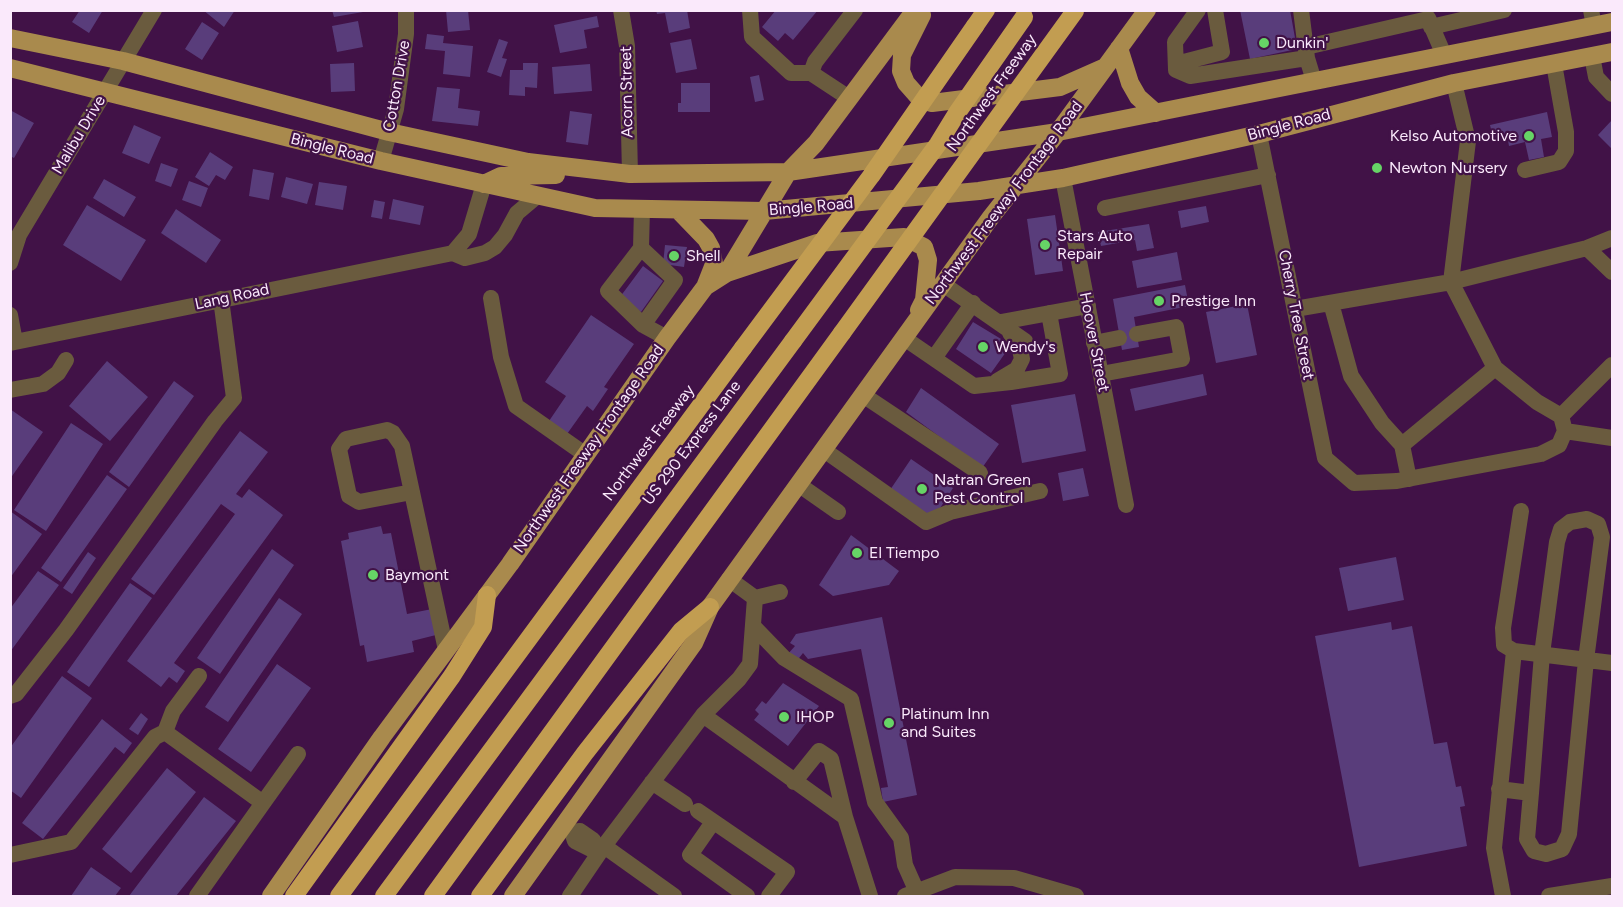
<!DOCTYPE html>
<style>
body{margin:0}
#map{position:relative;width:1623px;height:907px;overflow:hidden;background:#411247;font-family:Figtree,sans-serif}
canvas{display:block}
.frame{position:absolute;inset:0;border:12px solid #fae9fb;pointer-events:none}
</style>
<div id="map">
<canvas width="1623" height="907"></canvas>
<div class="frame"></div>
</div>
<script>
const ctx = document.querySelector('canvas').getContext('2d');
ctx.lineJoin = 'round';
function fillPath(path, color) { ctx.fillStyle = color; ctx.fill(path, 'evenodd'); }
const poly = rows => new Path2D(rows.map(r => 'M' + r).join(''));
function strokePath(path, color, width, dash) { ctx.strokeStyle = color; ctx.lineWidth = width; ctx.lineCap = dash ? 'butt' : 'round'; ctx.setLineDash(dash || []); ctx.stroke(path); }
function label(font, color, halo, rows, align = 'center') {
  ctx.font = font + ' Figtree,sans-serif'; ctx.lineWidth = 4.5; ctx.setLineDash([]); ctx.textBaseline = 'middle'; ctx.strokeStyle = halo; ctx.fillStyle = color; for (const [text, x, y, turn = 0] of rows) {
    ctx.save(); ctx.translate(x, y); ctx.rotate((+turn || 0) * Math.PI / 180); ctx.textAlign = isNaN(turn) ? turn : align; if (halo) ctx.strokeText(text, 0, 0); ctx.fillText(text, 0, 0); ctx.restore();
  }
}
fillPath(poly([
 [80,10,103,10,89,33,72,22],
 [203,10,235,10,224,27],
 [332,10,363,10,363,12,334,17],
 [446,10,468,10,470,30,448,32],
 [656,10,687,10,690,28,669,33,665,13,657,14],
 [776,10,818,10,793,40,785,33,778,41,762,27],
 [1240,10,1290,10,1297,49,1250,59],
 [597,16,599,27,584,30,587,48,560,53,554,25],
 [358,21,363,47,337,52,332,26],
 [202,22,219,33,202,60,185,49],
 [427,34,444,36,443,43,473,46,470,77,443,74,445,51,425,49],
 [499,39,508,42,502,58,507,59,501,77,487,72],
 [691,39,697,69,676,73,670,43],
 [354,63,355,91,331,92,330,64],
 [523,63,538,63,537,88,525,87,525,96,509,95,510,70,523,70],
 [590,64,592,91,554,94,552,67],
 [759,75,764,100,755,102,750,77],
 [681,83,710,83,710,112,678,112,678,103,681,103],
 [437,87,460,89,458,108,480,111,478,126,432,121],
 [10,110,34,123,14,158,10,156],
 [570,111,592,114,588,145,566,142],
 [1547,112,1552,137,1541,139,1544,157,1529,160,1525,142,1509,146,1507,135,1493,138,1490,125],
 [1612,120,1612,149,1598,135],
 [134,125,161,137,149,164,122,153],
 [210,152,233,167,225,180,216,175,209,186,195,177],
 [161,163,178,169,171,187,155,181],
 [253,169,274,173,269,200,249,196],
 [286,177,313,184,307,204,281,197],
 [104,179,136,197,124,217,93,198],
 [189,181,208,188,201,207,182,200],
 [319,182,347,186,343,210,315,205],
 [393,199,424,206,420,225,389,219],
 [374,200,385,202,382,219,371,217],
 [87,205,146,240,121,281,63,245],
 [1206,206,1209,222,1181,228,1178,211],
 [176,209,221,240,206,263,161,233],
 [1055,215,1063,271,1035,275,1027,219],
 [1149,224,1154,248,1137,251,1135,240,1101,246,1098,232],
 [665,245,687,247,684,267,663,264],
 [1177,252,1182,280,1137,288,1132,261],
 [643,266,663,281,641,312,620,297],
 [1185,285,1189,306,1134,317,1139,347,1122,350,1113,299],
 [1247,304,1257,355,1216,363,1206,312],
 [591,315,634,344,604,387,608,389,593,411,587,406,567,434,549,421,566,396,545,382],
 [973,322,1011,345,991,373,956,349],
 [107,361,148,397,110,441,69,406],
 [1203,374,1207,395,1135,411,1130,389],
 [174,381,194,396,129,487,109,472],
 [921,388,999,444,982,468,906,412],
 [1075,394,1086,451,1022,463,1011,405],
 [10,409,43,432,10,479],
 [71,423,103,444,46,531,14,510],
 [240,431,268,452,236,494,242,498,249,489,283,515,174,663,185,671,177,683,169,677,161,687,127,661,235,514,221,504,154,595,131,579],
 [911,459,953,488,933,519,890,490],
 [1083,468,1089,496,1063,501,1058,473],
 [107,475,127,489,61,582,41,568],
 [10,511,42,534,10,578],
 [381,526,383,534,391,533,407,614,432,609,436,635,412,641,414,652,367,662,364,645,360,646,341,541,349,539,348,533],
 [851,535,899,571,889,585,833,596,819,585],
 [272,549,294,565,220,674,197,658],
 [88,552,96,558,72,594,63,588],
 [1396,557,1404,600,1348,611,1339,568],
 [38,571,59,585,10,652,10,609],
 [130,583,152,598,89,687,67,672],
 [279,598,302,614,228,722,205,707],
 [882,617,917,795,883,802,881,788,888,787,861,649,808,659,803,653,796,662,787,655,795,646,790,643,796,634],
 [1391,622,1392,630,1412,626,1434,744,1447,742,1456,787,1461,786,1465,806,1460,807,1467,846,1359,867,1315,636],
 [277,664,311,688,251,772,218,749],
 [62,676,92,698,21,798,10,790,10,748],
 [783,683,819,706,788,746,754,720,759,714,755,710,762,701,766,704],
 [141,713,148,719,138,735,129,729],
 [102,719,132,743,124,754,115,747,43,839,22,823],
 [167,768,196,792,131,873,102,849],
 [204,797,236,821,176,896,129,896],
 [91,867,121,888,115,896,71,896]
]), '#593d7b');
strokePath(poly([
 [621,10,627,46,630,174],
 [750,10,752,37,791,73,811,73],
 [1198,10,1175,42,1176,70,1190,76,1307,58],
 [1301,10,1307,58,1314,81],
 [1591,10,1594,26],
 [1428,18,1444,55],
 [1431,27,1504,10],
 [1306,47,1428,19],
 [1592,56,1596,77,1612,94],
 [1176,64,1222,52,1215,10],
 [849,98,811,73,815,62,855,10],
 [1259,134,1325,458,1354,483,1397,481,1541,454,1559,445,1565,431,1561,416,1537,402,1495,368,1451,282,1468,141,1454,83],
 [381,161,396,109,406,34,406,10],
 [1525,170,1559,162,1566,151,1566,132,1554,64],
 [1063,178,1126,505],
 [1105,208,1268,175],
 [642,209,641,248,675,280,643,325,667,338],
 [641,248,608,291,643,325],
 [1587,248,1612,272],
 [453,253,465,258,485,253,495,247,505,235,517,213,536,197],
 [10,263,19,235,154,10],
 [943,284,1025,341],
 [491,298,501,357,516,406,586,455],
 [1331,303,1351,376,1382,423,1402,445],
 [1295,309,1451,282,1587,248,1612,238],
 [10,315,15,342],
 [1001,322,1088,306],
 [904,338,974,386,1011,382,1060,374,1049,313],
 [10,343,453,253,469,234,484,184],
 [1094,343,1119,338],
 [934,358,973,303],
 [1101,374,1182,359,1176,327,1137,334],
 [997,381,1017,369,1022,359,1019,345,1010,333],
 [10,390,43,384,58,373,66,360],
 [863,395,980,473],
 [1561,416,1612,365],
 [1565,431,1612,438],
 [824,450,926,522,950,512,1040,491],
 [1409,479,1402,445,1495,368],
 [798,484,838,512],
 [412,492,359,502,349,496,339,449,346,439,387,430,393,433,402,446,446,650],
 [1521,511,1503,628,1504,645,1514,651,1612,663],
 [729,579,755,598,780,592],
 [755,628,784,658,851,699,875,802,901,838,905,865,917,892],
 [10,696,16,694,66,630,215,421,234,398,221,299],
 [703,715,845,817,870,896],
 [165,732,173,711,199,676],
 [652,782,685,804],
 [794,782,819,751,831,759,845,817],
 [1499,789,1531,793,1527,839,1534,851,1546,854,1562,849,1569,834,1586,660,1602,537,1598,524,1587,519,1570,522,1561,529,1557,542,1542,654,1531,793],
 [263,803,298,754],
 [698,811,787,872,769,896],
 [713,822,690,855,747,896],
 [564,826,572,832,575,841,599,853],
 [572,832,580,831,593,840,594,849],
 [604,846,703,715,739,679,750,664,755,598],
 [10,855,71,842,155,737,165,732,263,803,197,896],
 [570,896,604,846,674,896],
 [905,896,955,877,1014,878,1076,896],
 [1503,896,1494,848,1514,651],
 [1549,896,1612,886]
]), '#6a5b3e', 16);
strokePath(poly([
 [922,15,902,55,901,71,906,83,921,100,932,103,1060,87,1103,68],
 [10,38,123,61,389,132,528,162,630,174,788,172,1058,132,1612,22],
 [1119,48,1130,83,1138,97,1156,113],
 [10,68,381,161,595,208,764,211,979,191,1063,178,1259,134,1454,83,1612,52],
 [484,184,501,176,556,175],
 [678,210,706,239,711,248,714,264,705,287],
 [727,273,817,243,904,237,924,247,928,260,924,300,919,310],
 [271,896,382,737,510,564,667,338,705,287,727,273,788,172,816,143,915,10],
 [513,896,694,643,710,607,991,217,1058,132,1147,10]
]), '#a98a4d', 18);
strokePath(poly([
 [975,26,986,10],
 [294,896,452,676,483,627,487,595],
 [339,896,743,348],
 [384,896,793,341],
 [433,896,842,333],
 [480,896,585,753,681,631,710,607]
]), '#c29d51', 18);
strokePath(poly([
 [842,333,1075,11],
 [793,341,938,144,957,113,1024,17],
 [743,348,871,176,975,26]
]), '#c29d51', 18);
for (const [x, y, r, color] of [
 [1264,43,6,"#66d466"],
 [1529,136,6,"#66d466"],
 [1377,168,6,"#66d466"],
 [1045,245,6,"#66d466"],
 [674,256,6,"#66d466"],
 [1159,301,6,"#66d466"],
 [983,347,6,"#66d466"],
 [922,489,6,"#66d466"],
 [857,553,6,"#66d466"],
 [373,575,6,"#66d466"],
 [784,717,6,"#66d466"],
 [889,723,6,"#66d466"]
]) { const dot = new Path2D(); dot.arc(x, y, r, 0, 2 * Math.PI); ctx.fillStyle = color; ctx.fill(dot); strokePath(dot, '#411247', 2); }
label('16px', '#fae9fb', '#411247', [
 ["Dunkin'",1276,43],
 ["Kelso Automotive",1517,136,"right"],
 ["Newton Nursery",1389,168],
 ["Stars Auto",1057,236],
 ["Repair",1057,254],
 ["Shell",686,256],
 ["Prestige Inn",1171,301],
 ["Wendy's",995,347],
 ["Natran Green",934,480],
 ["Pest Control",934,498],
 ["El Tiempo",869,553],
 ["Baymont",385,575],
 ["Platinum Inn",901,714],
 ["and Suites",901,732],
 ["IHOP",796,717]
], 'left');
label('16px', '#fae9fb', '#411247', [
 ["Cotton Drive",397,86,-80],
 ["Acorn Street",627,92,-91],
 ["Northwest Freeway",992,93,-54],
 ["Bingle Road",1289,125,-15],
 ["Malibu Drive",79,135,-59],
 ["Bingle Road",332,149,14],
 ["Northwest Freeway Frontage Road",1004,203,-53],
 ["Bingle Road",811,207,-5],
 ["Lang Road",232,297,-12],
 ["Cherry Tree Street",1296,315,79],
 ["Hoover Street",1094,342,79],
 ["Northwest Freeway",649,443,-53],
 ["US 290 Express Lane",692,443,-53],
 ["Northwest Freeway Frontage Road",589,449,-55]
]);
</script>
